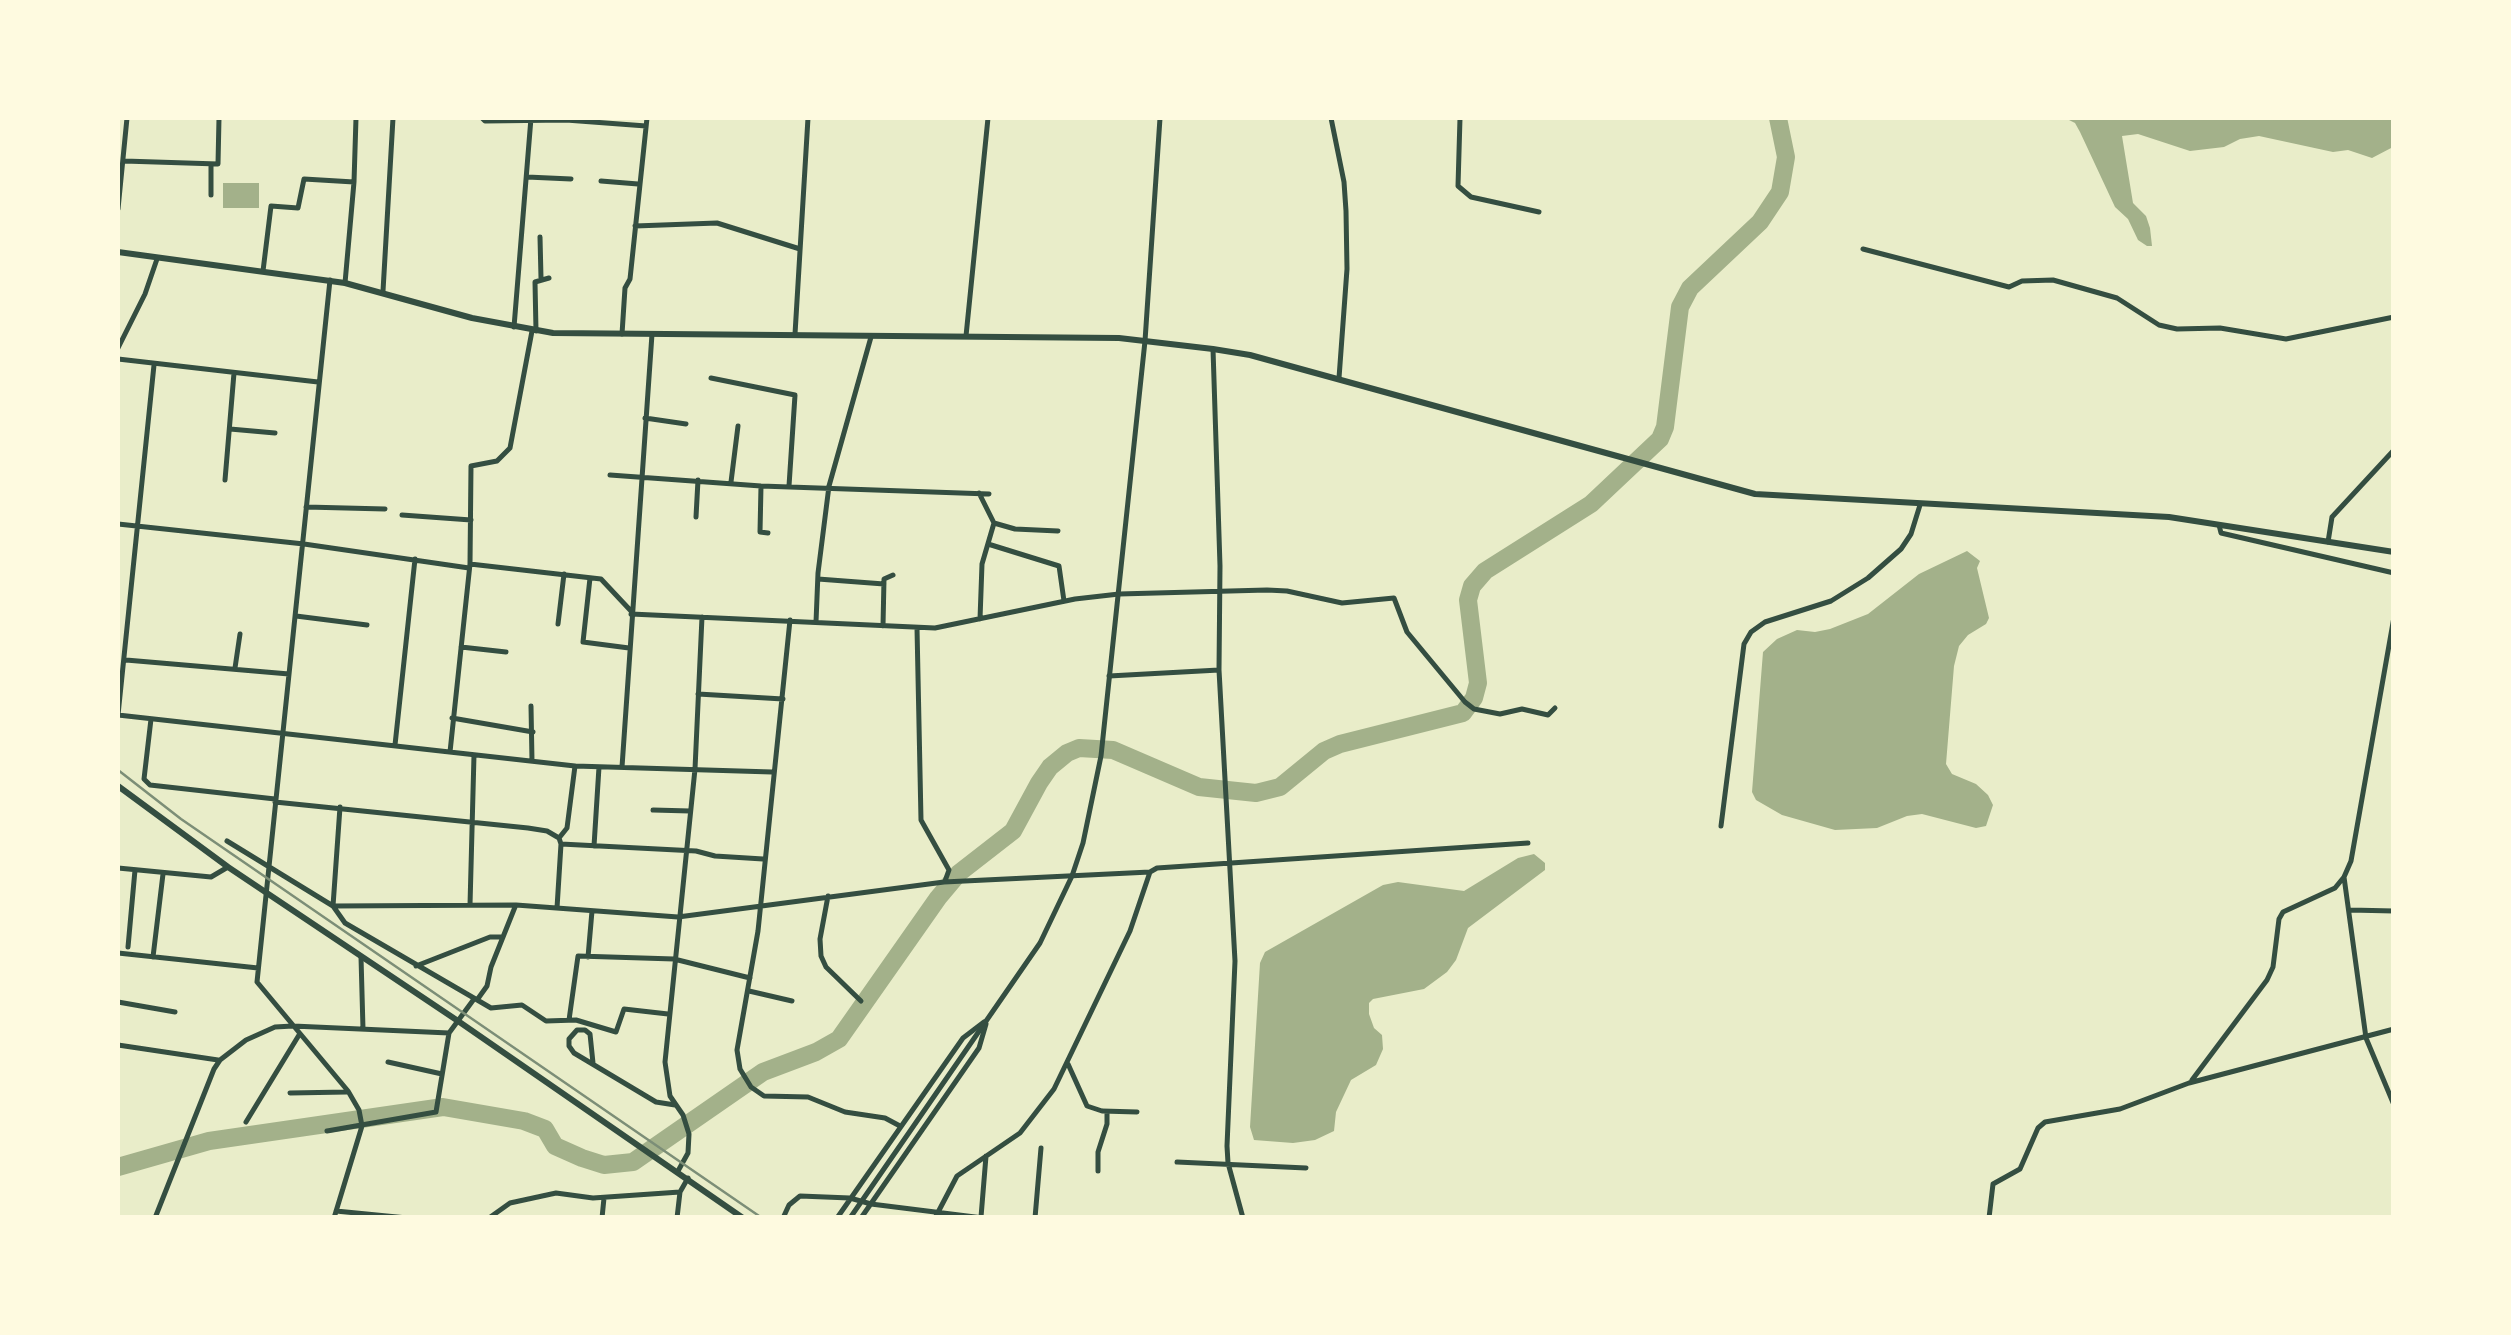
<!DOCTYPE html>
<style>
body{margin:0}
#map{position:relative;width:2511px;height:1335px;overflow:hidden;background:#e9edc9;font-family:"Golos Text",sans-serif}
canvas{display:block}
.frame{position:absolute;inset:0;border:120px solid #fefae0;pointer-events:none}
</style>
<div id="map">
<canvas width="2511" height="1335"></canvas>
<div class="frame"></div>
</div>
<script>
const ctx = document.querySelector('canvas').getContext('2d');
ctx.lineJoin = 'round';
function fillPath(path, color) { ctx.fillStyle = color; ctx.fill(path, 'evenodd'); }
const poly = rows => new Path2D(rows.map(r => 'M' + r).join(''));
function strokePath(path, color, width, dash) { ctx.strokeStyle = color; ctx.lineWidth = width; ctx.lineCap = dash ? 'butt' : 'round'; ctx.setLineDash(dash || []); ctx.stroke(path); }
fillPath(poly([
 [2065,118,2393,118,2393,147,2372,158,2348,150,2333,152,2259,136,2240,139,2224,147,2190,151,2138,134,2122,136,2133,203,2146,216,2150,228,2152,246,2147,246,2138,240,2128,219,2115,207,2080,132,2075,123],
 [223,183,259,183,259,208,223,208],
 [1967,551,1980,561,1977,568,1989,618,1986,624,1968,635,1959,646,1954,666,1946,764,1952,774,1976,784,1988,795,1993,805,1986,826,1976,828,1922,814,1907,816,1877,828,1835,830,1782,815,1756,800,1752,792,1763,652,1777,639,1797,630,1815,632,1830,629,1868,614,1919,574],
 [1534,854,1545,863,1545,870,1468,928,1456,960,1447,972,1424,989,1373,999,1369,1003,1369,1014,1374,1028,1382,1035,1383,1049,1376,1065,1351,1080,1336,1112,1334,1131,1315,1140,1293,1143,1254,1140,1250,1127,1260,963,1265,952,1383,885,1398,882,1464,891,1518,858]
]), '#a3b18a');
strokePath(poly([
 [118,1167,209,1141,443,1107,524,1121,545,1129,555,1146,582,1158,604,1165,633,1162,763,1072,816,1052,839,1039,938,898,959,873,1013,831,1039,783,1050,767,1067,753,1079,748,1113,750,1199,787,1256,793,1280,787,1324,751,1340,744,1463,713,1474,698,1478,683,1468,600,1472,586,1485,571,1591,504,1660,439,1665,427,1680,307,1690,288,1760,222,1780,192,1786,157,1778,118]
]), '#a3b18a', 18);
strokePath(poly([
 [482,118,485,121,566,120,646,126],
 [1331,118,1344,182,1346,211,1347,269,1339,378],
 [1460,118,1458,186,1471,197,1539,212],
 [124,161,218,164,219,118],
 [527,177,571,179],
 [601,181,638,184],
 [211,195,211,164],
 [118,209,127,118],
 [635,226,717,223,800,249],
 [540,237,541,278],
 [1863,249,2009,287,2022,281,2053,280,2117,298,2159,325,2177,329,2220,328,2286,339,2394,317],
 [263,271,271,206,298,208,304,179,354,182,356,118],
 [330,280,257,982,348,1091,359,1110,362,1126,334,1218],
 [345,283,354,182],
 [383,291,393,118],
 [514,327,531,118],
 [536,331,535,282,549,278],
 [622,334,625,288,630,279,647,118],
 [795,334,808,118],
 [966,336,988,118],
 [1145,341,1160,118],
 [118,348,145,294,157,259],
 [1213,349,1220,566,1219,670,1235,961,1227,1146,1228,1163,1243,1218],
 [118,359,318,382],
 [711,378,795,395,789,486],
 [645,418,686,424],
 [230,429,275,433],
 [610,475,761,486,989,494],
 [225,480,234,373],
 [731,482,738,426],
 [761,486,760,532,768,533],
 [979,493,994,523,982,564,980,619],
 [306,507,385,509],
 [402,515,471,520],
 [696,517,698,480],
 [994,523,1015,529,1058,531],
 [118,524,304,544,469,568],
 [2219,525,2221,533,2394,573],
 [2328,542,2332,517,2394,450],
 [988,544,1059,566,1064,601],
 [470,564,601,579,631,611],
 [590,578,583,642,629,648],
 [818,579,884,584],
 [631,614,935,628,1075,599,1119,594,1267,590,1287,591,1342,603,1394,598,1407,632,1465,702,1474,709,1500,714,1522,709,1548,715,1555,708],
 [296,616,367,625],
 [2394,617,2351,861,2344,877,2366,1038,2394,1105],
 [790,620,758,931,737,1050,740,1069,751,1087,764,1096,808,1097,845,1112,885,1118,900,1126],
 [816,622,818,573,829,486,871,337],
 [558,624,564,574],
 [883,626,884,579,893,575],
 [917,628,921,820,949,870,945,881],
 [461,647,506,652],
 [126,660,289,674],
 [235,668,240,634],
 [1109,676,1219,670],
 [698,694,783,699],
 [531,706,532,761],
 [118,715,575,766,772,772],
 [118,715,154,365],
 [452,718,533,732],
 [151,719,144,779,150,785,275,799],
 [395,745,415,559],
 [450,752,470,564,471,466,497,461,510,448,532,331],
 [622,767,652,334],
 [275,802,528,828,547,831,559,838,561,844,696,851,715,856,763,859],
 [340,807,333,906,345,923,491,1008,522,1005,546,1021,576,1020,616,1032,624,1009,668,1014],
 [653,810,690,811],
 [559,838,567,828,575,766],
 [227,841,333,906,516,905,678,917,944,882,1150,872,1157,868,1528,843],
 [594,846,599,767],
 [118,868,211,877,228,867],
 [828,896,820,939,821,956,826,967,861,1001],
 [470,905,474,755],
 [557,908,561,844],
 [2350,910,2394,911],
 [128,947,135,870],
 [118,953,258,968],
 [153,957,163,874],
 [361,957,363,1029],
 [588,957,592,911],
 [416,966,490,937,502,937],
 [749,991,792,1001],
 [477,1000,487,986,491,967,515,907],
 [118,1002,175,1012],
 [569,1020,578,956,674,959,750,978],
 [118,1045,218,1060],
 [388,1062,442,1074],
 [593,1063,590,1034,585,1030,577,1030,569,1039,569,1046,574,1053,656,1102,675,1105],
 [1068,1064,1087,1106,1102,1111,1137,1112],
 [2192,1080,2267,980,2273,967,2279,919,2283,912,2335,888,2344,877],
 [290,1093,347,1092],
 [246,1122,299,1035],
 [327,1131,436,1112,449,1033],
 [1177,1162,1306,1168],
 [678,1171,688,1153,689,1134,683,1115,670,1096,665,1062,695,769,702,617],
 [1098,1171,1098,1152,1107,1124,1107,1112],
 [336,1211,407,1218],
 [981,1217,986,1156],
 [155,1218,214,1069,220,1060,246,1040,275,1027,293,1026,449,1033,474,999],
 [489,1218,510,1203,556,1193,593,1198,680,1192],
 [602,1218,604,1198],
 [677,1218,680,1192,688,1178],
 [783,1218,789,1205,800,1196,850,1198,871,1204,983,1218],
 [837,1218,963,1038,984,1022],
 [861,1218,979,1048,986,1024],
 [935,1218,957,1176,1020,1133,1054,1089,1130,931,1150,872],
 [1035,1218,1041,1148],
 [1989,1218,1993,1184,2020,1169,2038,1128,2045,1122,2120,1109,2189,1083,2394,1029]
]), '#344e41', 5);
strokePath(poly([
 [1721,826,1744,644,1751,632,1765,622,1831,601,1868,578,1901,549,1911,534,1920,505],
 [850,1218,1040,943,1072,876,1083,843,1101,756,1145,341]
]), '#344e41', 5);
strokePath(poly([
 [118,252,345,283,472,318,553,333,1119,338,1213,349,1250,355,1755,494,2169,517,2394,552],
 [118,786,228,867,458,1021,743,1218]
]), '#344e41', 6);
strokePath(poly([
 [118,770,181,819,762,1218]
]), '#7c8e77', 2.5);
</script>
